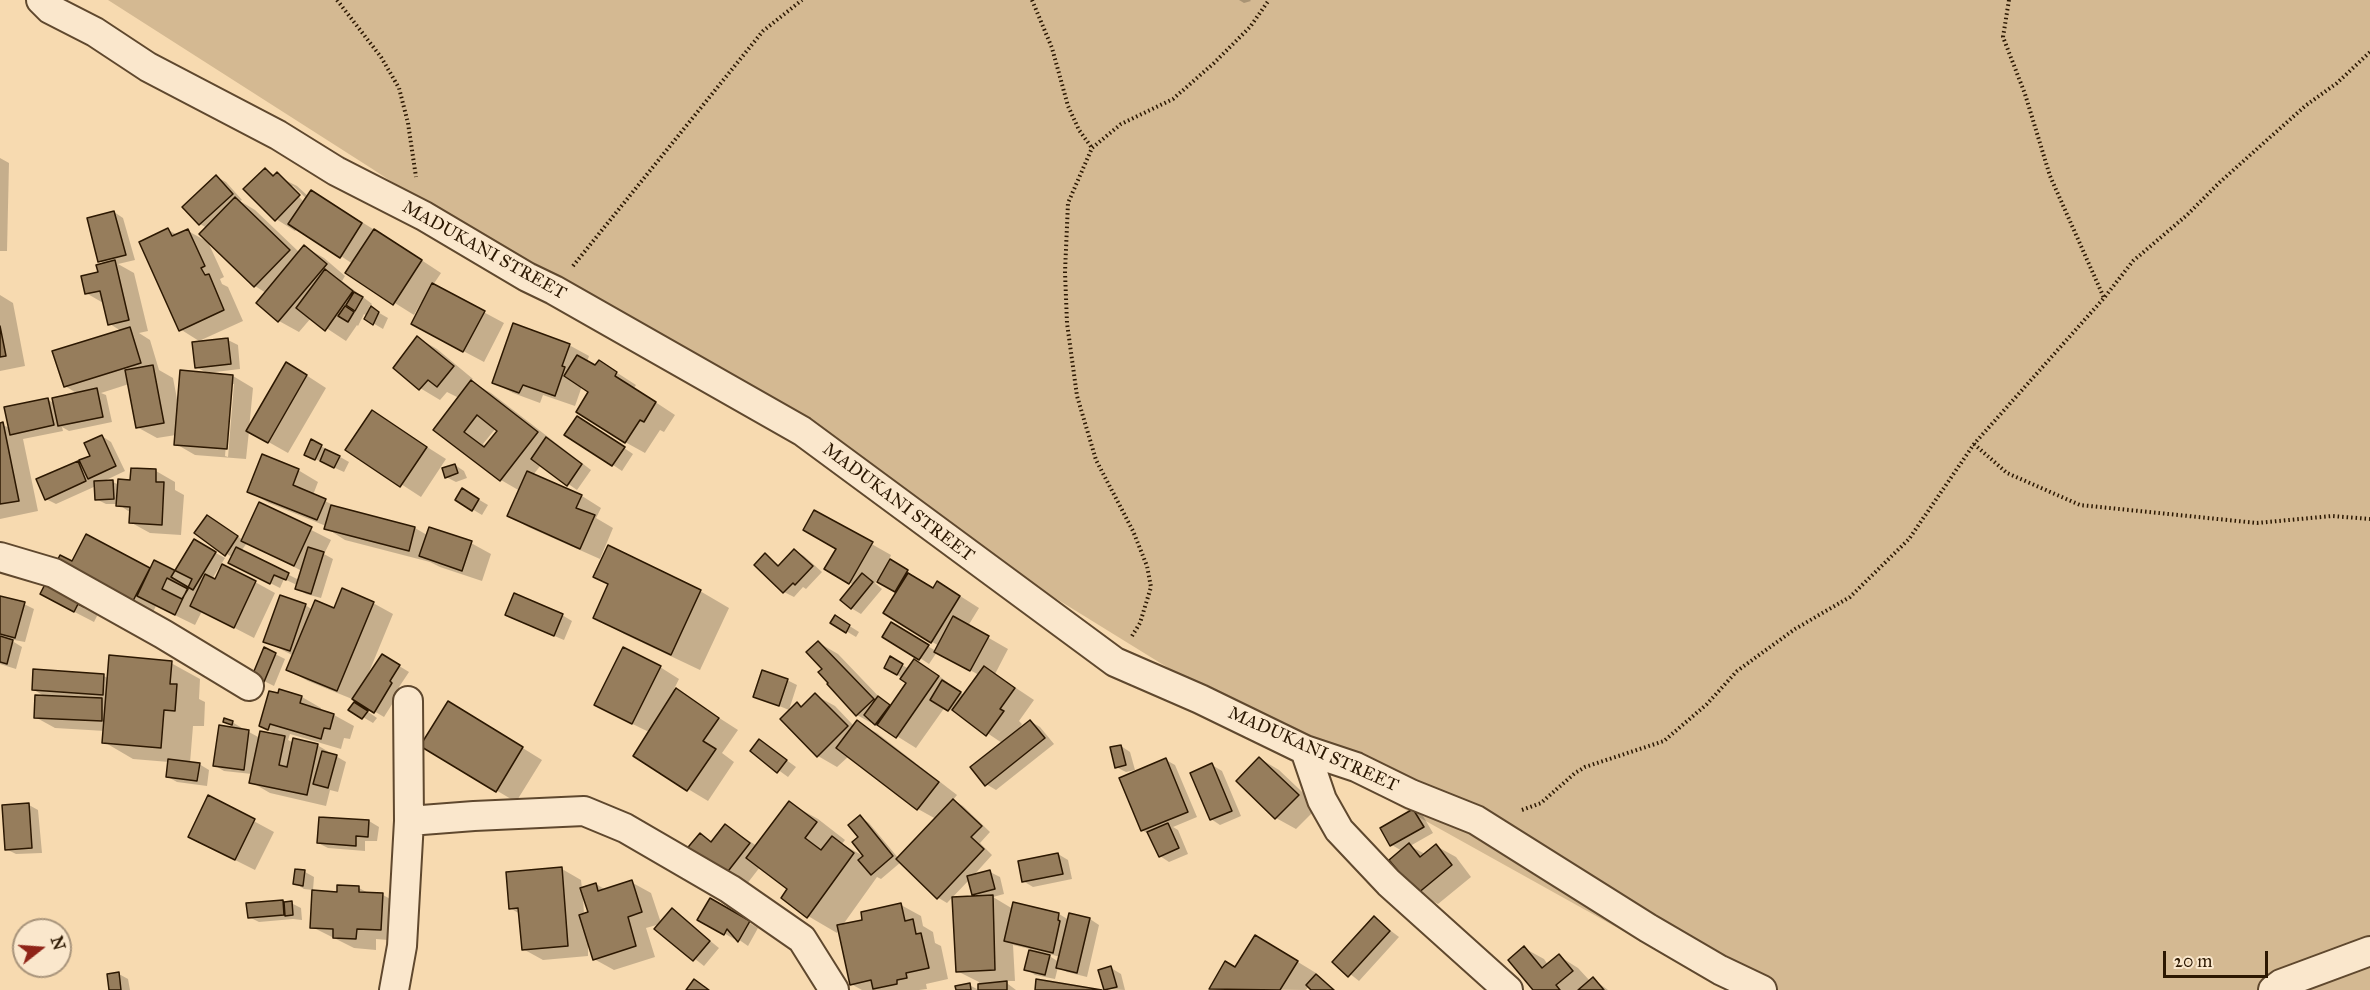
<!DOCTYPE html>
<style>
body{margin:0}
#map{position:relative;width:2370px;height:990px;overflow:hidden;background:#f7dab0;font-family:"IM FELL Great Primer",serif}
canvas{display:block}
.north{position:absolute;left:12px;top:918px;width:60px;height:60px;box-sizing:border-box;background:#fae7cc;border:2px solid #a8947b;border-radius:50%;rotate:73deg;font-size:16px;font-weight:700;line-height:24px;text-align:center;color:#2c1802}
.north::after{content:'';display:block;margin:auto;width:21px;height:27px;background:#8f2418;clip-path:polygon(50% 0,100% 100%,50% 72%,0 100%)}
.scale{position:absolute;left:2163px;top:951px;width:105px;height:27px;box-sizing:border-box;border:3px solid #2c1802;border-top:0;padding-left:8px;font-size:18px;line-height:21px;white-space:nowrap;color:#2c1802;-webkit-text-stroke:4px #fae7cc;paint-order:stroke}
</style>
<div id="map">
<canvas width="2370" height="990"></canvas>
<div class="north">N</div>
<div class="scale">20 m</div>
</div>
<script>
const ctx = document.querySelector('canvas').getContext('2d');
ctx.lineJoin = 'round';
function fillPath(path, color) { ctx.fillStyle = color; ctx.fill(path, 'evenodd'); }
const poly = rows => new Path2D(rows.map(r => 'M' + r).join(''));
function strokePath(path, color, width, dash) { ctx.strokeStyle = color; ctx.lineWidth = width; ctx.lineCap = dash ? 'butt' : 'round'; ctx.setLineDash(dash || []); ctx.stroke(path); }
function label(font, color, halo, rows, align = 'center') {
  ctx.font = font + ' "IM FELL Great Primer",serif'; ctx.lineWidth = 4.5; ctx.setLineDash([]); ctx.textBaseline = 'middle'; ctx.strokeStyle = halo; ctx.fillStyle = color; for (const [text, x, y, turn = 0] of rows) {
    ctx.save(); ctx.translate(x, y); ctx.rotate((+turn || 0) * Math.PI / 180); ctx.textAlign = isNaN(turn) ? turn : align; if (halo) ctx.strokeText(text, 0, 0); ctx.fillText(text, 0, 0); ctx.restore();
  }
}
fillPath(poly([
 [108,0,2370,0,2370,990,1729,990,1327,766,440,218,419,200,374,170]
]), '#d4b992');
fillPath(poly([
 [1239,0,1250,0,1251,1,1244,3],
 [0,158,9,163,7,251,0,251],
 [265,170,297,186,309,197,331,203,394,242,441,273,433,285,504,323,484,362,433,335,423,304,421,303,414,315,347,273,353,264,298,228,295,231,276,219],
 [289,186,293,186,307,199,304,202],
 [217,177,226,182,242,200,240,201,255,210,300,253,305,247,324,258,345,276,342,281,372,304,369,307,388,318,383,329,366,319,367,316,364,314,358,326,357,325,346,341,311,318,299,332,279,321,266,293,255,286,202,234,207,228,200,224,184,207],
 [114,212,123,218,135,260,118,264,134,273,148,331,139,333,150,340,159,370,173,378,178,404,181,372,233,376,253,388,249,429,306,375,326,388,288,453,249,431,246,459,195,455,176,444,176,435,157,438,137,427,129,384,101,393,106,395,112,422,69,431,62,427,63,431,23,439,38,511,0,519,0,424,10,428,47,399,55,404,78,394,65,386,121,331,110,324,105,304,86,293,105,264,99,261],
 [231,384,234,384,228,457,225,456],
 [168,230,178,235,188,231,208,242,224,277,220,279,222,284,228,287,243,321,199,341,180,329],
 [0,295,13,303,25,366,0,371],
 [418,338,437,349,473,379,470,381,491,393,591,470,577,490,541,465,533,475,582,496,601,508,596,518,613,528,600,559,528,527,509,516,520,491,501,480,435,429,459,398,447,392,440,400,420,388],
 [496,428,499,430,486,447,483,444],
 [228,340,238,345,240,369,207,373,196,367],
 [569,345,589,356,587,362,596,367,599,362,619,374,636,385,634,388,675,415,664,432,660,430,645,453,625,442,590,391,582,386,575,406,543,395,540,403,513,393,493,382],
 [372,412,446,459,421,497,347,449],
 [587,423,633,454,622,471,567,434],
 [102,436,111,442,125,471,102,482,113,482,119,485,156,471,175,482,175,490,184,495,181,535,150,533,130,522,131,513,118,504,106,504,96,499,96,486,56,504,46,499,78,463,84,467],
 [321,446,349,462,344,472,315,459],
 [455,465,464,471,467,478,456,482,446,477],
 [298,470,318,482,313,495,339,508,415,528,427,535,471,543,491,554,482,581,440,567,430,562,345,540,326,528,326,526,269,503,249,492],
 [471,495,488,505,482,515,457,500],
 [260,504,331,540,324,554,333,559,321,598,306,594,296,588,297,585,284,579,280,588,240,568,233,558,196,533,217,522,243,540],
 [247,543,302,571,299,580,241,551],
 [815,512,891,555,889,560,934,589,957,594,979,608,968,626,1008,649,995,674,1034,700,1019,721,1022,724,1018,730,1030,721,1040,727,1054,744,996,790,986,784,1002,743,959,714,945,707,916,748,879,725,877,726,857,715,824,669,819,643,838,654,883,701,892,707,909,683,886,667,890,658,909,669,915,661,934,672,964,695,979,675,937,652,929,664,920,658,891,624,936,651,939,646,885,613,898,592,877,580,875,583,882,589,861,614,851,608,854,585,826,569,838,548],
 [86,536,151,570,175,572,194,541,225,558,212,579,255,582,275,593,254,638,202,611,195,625,156,606,141,636,98,614,94,622,61,605,73,563],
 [795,551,804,556,822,572,806,589,803,587,794,597,784,592,765,555,780,566],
 [595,577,700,591,729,608,700,670,624,634,595,617,610,585],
 [0,598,24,604,34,609,25,642,9,639,22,647,16,669,0,664],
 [373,603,393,614,367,677,383,656,409,672,399,687,401,690,384,717,357,701,308,681,288,670,294,656,265,641,305,605,313,610,335,610],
 [562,615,572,621,564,640,516,620],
 [845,623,859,632,856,637,846,631],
 [265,649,285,659,274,686,264,681],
 [171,663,200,679,199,699,205,702,204,726,193,726,190,763,199,764,209,770,207,786,177,782,168,777,169,762,133,759,104,742,105,731,55,728,35,717,46,697,34,690,104,676,109,679],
 [660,667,679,679,674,689,738,730,722,753,734,762,708,801,688,789,649,732,616,716],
 [787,680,797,685,789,710,755,696],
 [815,695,835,706,854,726,857,722,877,733,957,795,953,800,963,806,990,832,980,843,992,855,973,876,990,872,1000,877,1004,894,993,897,1013,909,1059,914,1069,920,1090,919,1099,925,1087,977,1067,972,1058,967,1055,979,1035,975,1026,969,1030,949,1013,945,1015,981,1004,981,1016,990,980,990,979,982,957,971,979,897,973,894,970,879,947,903,937,897,901,862,881,879,877,877,842,926,864,921,901,905,921,916,923,926,933,932,935,943,941,946,948,979,926,984,927,989,919,990,862,990,851,984,839,929,837,933,808,916,789,889,760,867,743,889,723,878,700,835,713,842,726,826,757,846,789,803,818,819,845,840,842,844,867,858,860,837,860,817,869,823,899,859,936,819,918,809,849,756,837,767,818,756,797,704,803,707],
 [1046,953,1060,957,1059,962,1046,954],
 [302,697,321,708,321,711,334,715,354,726,350,739,344,738,341,749,290,734,288,740,294,743,317,745,346,762,338,792,330,790,326,806,270,793,251,782,252,774,224,771,214,765,238,730,224,722,232,722,242,728,241,730,249,732,260,738,277,735,261,726],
 [364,709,377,718,373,723,351,710],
 [468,714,542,760,516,802,422,746],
 [760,741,796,767,788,777,752,751],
 [1121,746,1130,752,1135,770,1126,772,1116,767],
 [1259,758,1279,770,1318,807,1296,829,1276,818,1238,780],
 [1166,760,1175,765,1197,817,1173,827,1178,830,1188,854,1169,862,1160,856,1150,835,1142,830],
 [1212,765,1222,771,1241,816,1220,825,1211,819],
 [209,797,274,832,255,870,209,847],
 [29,805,38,810,42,853,16,854,6,849],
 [1413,810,1423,816,1433,833,1410,846,1425,854,1436,846,1456,857,1471,877,1438,904,1418,893,1402,851,1392,845,1382,828],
 [320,818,369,821,379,827,377,841,365,841,365,851,328,848,318,843],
 [1058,854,1068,860,1072,879,1033,887,1023,881],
 [562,869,581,880,582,889,596,884,606,890,631,882,651,893,661,923,672,910,719,948,704,966,656,928,660,924,646,928,655,957,614,970,594,959,588,938,588,956,543,960,523,949,520,914,510,908],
 [583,895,590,913,584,915],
 [297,871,305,872,314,877,313,890,304,889,295,883],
 [359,888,370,894,383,895,403,906,401,941,376,939,376,950,354,948,312,927,338,893],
 [710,900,758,928,748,946,735,937,734,939,700,919],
 [283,901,291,903,301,908,302,920,293,919,259,922,249,917],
 [1374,918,1399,937,1359,981,1335,962],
 [1275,948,1316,973,1315,975,1335,990,1313,990,1309,986,1306,990,1211,989,1236,969],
 [1524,948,1544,959,1548,965,1559,956,1578,968,1590,981,1593,979,1608,990,1534,990],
 [1111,968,1121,974,1125,990,1105,989],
 [119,974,128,979,130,990,111,990],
 [969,985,979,990,958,990]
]), '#0003');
const building = poly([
 [265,168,273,176,277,172,300,195,275,221,243,189,265,168],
 [216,175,233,194,199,225,182,207,216,175],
 [311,190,362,223,340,258,288,224,311,190],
 [235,197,290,250,254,287,199,234,235,197],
 [114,211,126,255,98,262,87,218,114,211],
 [168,228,172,236,188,229,205,266,201,268,205,275,209,274,224,310,179,331,139,242,168,228],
 [374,229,422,260,393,305,345,273,374,229],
 [304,245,327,264,278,322,256,303,304,245],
 [115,260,129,320,108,325,100,291,85,294,81,276,98,272,96,265,115,260],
 [325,269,353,291,325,331,296,308,325,269],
 [432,283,485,311,463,352,411,324,432,283],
 [354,292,363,297,355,311,346,305,354,292],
 [345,306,354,312,348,322,338,316,345,306],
 [371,306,379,312,373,325,364,319,371,306],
 [513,323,570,344,562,366,565,367,555,396,523,385,519,393,492,383,513,323],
 [0,326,6,356,0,357,0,326],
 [130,327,141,363,64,387,52,351,130,327],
 [417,336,454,366,437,387,428,380,419,390,393,368,417,336],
 [228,338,231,364,195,368,192,342,228,338],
 [577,355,595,365,599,360,617,372,615,376,656,402,644,422,640,420,625,443,576,412,588,392,564,376,577,355],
 [286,362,307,375,268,443,246,431,286,362],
 [153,365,164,423,136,428,125,370,153,365],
 [180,370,233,375,227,449,174,445,180,370],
 [471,380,538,432,500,481,433,430,471,380],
 [477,415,497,431,484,447,464,432,477,415],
 [97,388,103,417,58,426,52,398,97,388],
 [48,398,54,425,10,435,4,407,48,398],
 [372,410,427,447,400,487,345,450,372,410],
 [577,416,625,447,612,466,564,435,577,416],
 [3,422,19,501,0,504,0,423,3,422],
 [102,435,116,466,88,479,79,460,90,456,84,443,102,435],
 [546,437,582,464,567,486,531,459,546,437],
 [311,439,322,445,315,460,304,455,311,439],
 [325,449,340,456,334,468,320,461,325,449],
 [262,454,299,469,293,485,326,499,317,520,247,492,262,454],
 [78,461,86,481,45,500,36,479,78,461],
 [455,464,458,473,445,478,442,468,455,464],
 [131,468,156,469,156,482,164,482,162,525,129,523,130,507,116,506,118,479,130,480,131,468],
 [527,471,582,495,576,508,595,515,580,549,507,516,527,471],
 [113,480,114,499,95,500,94,481,113,480],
 [462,488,479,499,472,511,455,500,462,488],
 [259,502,312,527,294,566,241,541,259,502],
 [331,505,415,527,409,551,324,529,331,505],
 [814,510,873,542,849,584,824,569,836,549,803,530,814,510],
 [207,515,238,536,225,556,194,533,207,515],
 [429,527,472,541,462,571,419,556,429,527],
 [86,534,150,568,120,626,90,595,84,607,78,604,74,612,40,594,60,555,72,561,86,534],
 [194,539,216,552,193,590,171,577,194,539],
 [608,545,701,590,671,655,593,618,608,584,593,577,608,545],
 [236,547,289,573,286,580,274,575,270,584,228,563,236,547],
 [308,547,324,552,311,594,295,589,308,547],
 [794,549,813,566,795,585,793,583,783,593,754,565,765,553,778,566,794,549],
 [890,559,908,570,895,592,877,582,890,559],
 [154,560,192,579,175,615,137,596,154,560],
 [222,564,256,581,234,628,190,606,205,574,215,579,222,564],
 [862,573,873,582,851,609,840,600,862,573],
 [908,573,933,588,937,581,960,596,931,643,883,613,908,573],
 [167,578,188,589,182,599,162,589,167,578],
 [342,588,374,602,337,691,286,670,315,600,334,608,342,588],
 [514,593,563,614,554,636,505,615,514,593],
 [280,595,306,604,290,651,263,642,280,595],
 [0,596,25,602,15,638,0,634,0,596],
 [835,615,850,625,846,633,830,623,835,615],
 [953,616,989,636,970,671,934,652,953,616],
 [891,622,929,645,919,660,882,637,891,622],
 [0,636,13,640,7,664,0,662,0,636],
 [818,641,874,699,856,716,827,684,828,683,818,672,822,669,806,652,818,641],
 [264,647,276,653,264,682,252,676,264,647],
 [623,647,661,666,632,724,594,705,623,647],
 [382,654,400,665,390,681,392,683,374,713,352,699,382,654],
 [109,655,172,661,170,684,177,684,175,711,164,710,161,748,102,743,109,655],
 [890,656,903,664,897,675,884,668,890,656],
 [914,659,939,676,896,738,877,725,906,683,900,679,914,659],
 [984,666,1015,688,1000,709,1004,711,986,736,952,710,984,666],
 [33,669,104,674,103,695,32,690,33,669],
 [762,670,788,679,779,706,753,697,762,670],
 [942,680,961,692,948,711,930,700,942,680],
 [676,688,719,718,703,741,716,749,687,791,633,756,676,688],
 [279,689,302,696,300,703,334,714,330,729,324,728,321,739,270,724,268,730,259,726,269,691,278,693,279,689],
 [815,693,848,726,817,757,780,719,797,702,801,707,815,693],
 [35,695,102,698,102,721,34,718,35,695],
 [878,696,890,705,875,725,864,715,878,696],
 [448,701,523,747,496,792,420,746,448,701],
 [354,702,368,711,362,719,348,710,354,702],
 [224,718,233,721,232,725,223,722,224,718],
 [857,720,939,782,917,810,836,748,857,720],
 [1030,720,1045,738,985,786,970,767,1030,720],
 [219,725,249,730,244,770,213,766,219,725],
 [260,731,285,736,279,765,287,767,293,738,318,744,307,795,249,783,260,731],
 [759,739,787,760,777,773,750,751,759,739],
 [1121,745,1126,765,1115,768,1110,747,1121,745],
 [322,751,337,755,328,788,313,784,322,751],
 [1259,757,1299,795,1275,819,1236,781,1259,757],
 [1166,758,1188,812,1141,831,1119,778,1166,758],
 [168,759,200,763,197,781,166,777,168,759],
 [1212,763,1232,811,1210,820,1190,773,1212,763],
 [208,795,255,819,235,860,188,837,208,795],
 [953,799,982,826,971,837,984,849,937,899,896,859,953,799],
 [789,801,817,822,805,838,821,850,832,836,854,853,807,918,781,898,787,889,746,858,789,801],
 [29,803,32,848,5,850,2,805,29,803],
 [1413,809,1424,827,1390,846,1380,828,1413,809],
 [860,815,893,856,871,875,858,860,863,856,852,842,858,837,848,825,860,815],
 [319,817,369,820,368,837,356,836,356,846,317,843,319,817],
 [1168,823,1179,848,1159,857,1147,832,1168,823],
 [725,824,750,843,722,879,684,852,700,833,711,842,725,824],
 [1409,843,1420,857,1436,844,1452,865,1417,894,1389,860,1409,843],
 [1058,853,1063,874,1022,882,1018,861,1058,853],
 [562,867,568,946,522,950,518,908,509,909,506,872,562,867],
 [295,869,305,870,303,886,293,884,295,869],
 [990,870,995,889,972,895,967,876,990,870],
 [632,880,642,912,628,917,636,946,593,960,579,915,588,912,580,888,596,883,598,891,632,880],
 [337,885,359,886,359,892,383,893,381,930,357,929,356,939,333,938,333,929,310,928,312,890,337,892,337,885],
 [993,895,995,970,956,972,952,897,993,895],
 [710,898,750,921,738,942,727,929,724,935,697,920,710,898],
 [283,900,284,915,248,918,246,903,283,900],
 [292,901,293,915,285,916,284,902,292,901],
 [1013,902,1059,913,1058,920,1060,921,1053,953,1004,941,1013,902],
 [901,903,905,921,913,919,916,934,921,933,929,968,906,973,907,978,897,980,897,984,873,989,871,980,850,985,837,925,862,920,861,912,901,903],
 [672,908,710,941,693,961,654,929,672,908],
 [1069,913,1090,918,1077,973,1056,968,1069,913],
 [1374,916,1390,931,1348,977,1332,962,1374,916],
 [1255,935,1298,961,1280,990,1209,989,1225,961,1235,967,1255,935],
 [1524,946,1542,968,1559,954,1573,971,1556,985,1560,990,1533,990,1508,960,1524,946],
 [1029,950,1050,955,1045,975,1024,970,1029,950],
 [1111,966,1117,987,1104,990,1098,970,1111,966],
 [119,972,121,990,109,990,107,974,119,972],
 [1316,974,1334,990,1311,990,1306,985,1316,974],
 [1593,977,1604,990,1578,990,1593,977],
 [694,979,709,990,686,990,694,979],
 [1036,979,1102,990,1035,990,1036,979],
 [1007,981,1007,990,978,990,978,984,1007,981],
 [970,983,971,990,956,990,955,986,970,983]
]);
fillPath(building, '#967d5c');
strokePath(building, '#2c1802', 1.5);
const minor = poly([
 [41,0,50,9,95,32,148,67,278,135,336,171,424,216,527,277,554,290,802,431,1115,662,1200,699,1305,750,1356,767,1411,794,1476,820,1648,928,1720,970,1762,990],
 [0,557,54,573,163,634,249,686],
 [1305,750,1322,800,1339,830,1389,883,1508,990],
 [409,821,474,816,584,811,625,828,730,889,802,939,834,990],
 [394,990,402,946,409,821,408,701],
 [2273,990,2281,984,2370,951]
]);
strokePath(minor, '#5f482e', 32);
strokePath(poly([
 [337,0,381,57,399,88,408,123,416,177],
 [1032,0,1052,48,1068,106,1079,130,1092,148],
 [2009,0,2003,37,2025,94,2050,176,2104,298],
 [573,266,763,31,802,0],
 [1974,444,2007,473,2080,505,2257,523,2332,516,2370,519],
 [1132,636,1140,623,1151,587,1147,566,1133,531,1096,460,1077,396,1067,323,1065,272,1068,203,1092,148,1121,124,1173,99,1214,63,1250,27,1269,0],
 [1522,810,1541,803,1575,773,1585,767,1664,741,1707,704,1737,671,1795,629,1850,597,1909,539,1974,444,2104,298,2133,261,2187,215,2220,182,2305,106,2337,83,2370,52]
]), '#2c1802', 4, [1.5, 3]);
strokePath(minor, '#fae7cc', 28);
label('18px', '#2c1802', '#fae7cc', [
 ["MADUKANI STREET",484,251,29],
 ["MADUKANI STREET",898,503,37],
 ["MADUKANI STREET",1313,750,24]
]);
</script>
